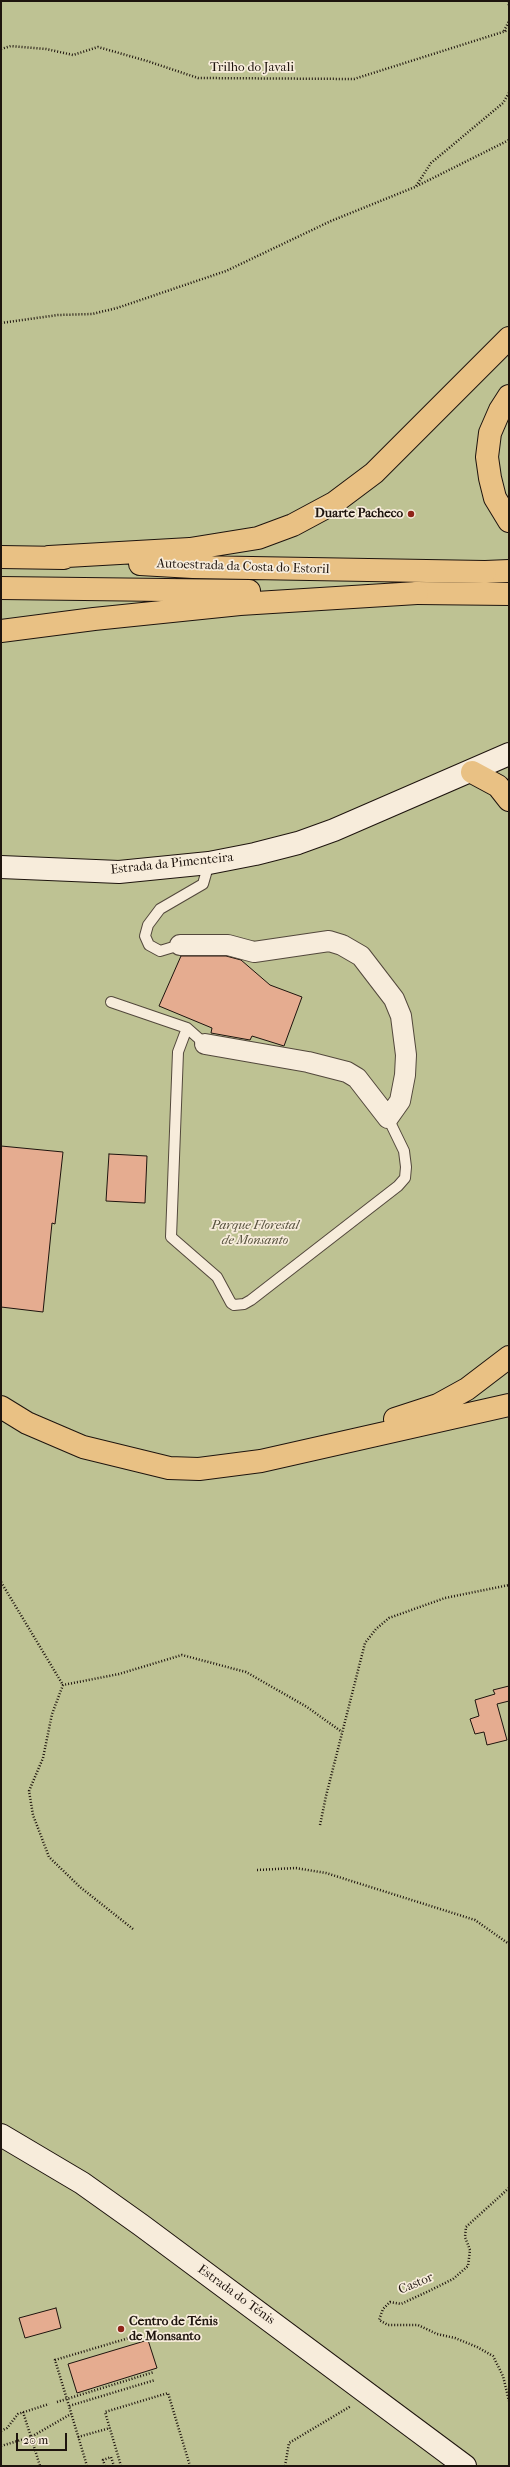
<!DOCTYPE html>
<meta charset="utf-8">
<style>
body{margin:0}
#map{position:relative;width:510px;height:2467px;overflow:hidden;background:#f2e2c8;font-family:"IM FELL French Canon",serif}
canvas{display:block}
.frame{position:absolute;inset:0;border:2px solid #1e140e;pointer-events:none}
.scale{position:absolute;left:16px;top:2433px;width:51px;height:18px;box-sizing:border-box;border:2px solid #1e140e;border-top:0;padding-left:5px;font-size:12px;line-height:14px;white-space:nowrap;color:#1e140e;-webkit-text-stroke:3px #f7ecdb;paint-order:stroke}
</style>
<div id="map">
<canvas width="510" height="2467"></canvas>
<div class="frame"></div>
<div class="scale">20 m</div>
</div>
<script>
const ctx = document.querySelector('canvas').getContext('2d');
ctx.lineJoin = 'round';
function fillPath(path, color) { ctx.fillStyle = color; ctx.fill(path, 'evenodd'); }
const poly = rows => new Path2D(rows.map(r => 'M' + r).join(''));
function strokePath(path, color, width, dash) { ctx.strokeStyle = color; ctx.lineWidth = width; ctx.lineCap = dash ? 'butt' : 'round'; ctx.setLineDash(dash || []); ctx.stroke(path); }
function label(font, color, halo, rows, align = 'center') {
  ctx.font = font + ' "IM FELL French Canon",serif'; ctx.lineWidth = 3.5; ctx.setLineDash([]); ctx.textBaseline = 'middle'; ctx.strokeStyle = halo; ctx.fillStyle = color; for (const [text, x, y, turn = 0] of rows) {
    ctx.save(); ctx.translate(x, y); ctx.rotate((+turn || 0) * Math.PI / 180); ctx.textAlign = isNaN(turn) ? turn : align; if (halo) ctx.strokeText(text, 0, 0); ctx.fillText(text, 0, 0); ctx.restore();
  }
}
fillPath(poly([
 [1,1,509,1,509,2466,1,2466]
]), '#bec293');
const building = poly([
 [181,956,226,956,241,960,270,985,302,997,284,1046,252,1036,250,1040,211,1033,212,1028,159,1006,181,956],
 [1,1146,63,1152,55,1224,52,1223,43,1312,1,1307,1,1146],
 [109,1154,147,1156,145,1203,106,1201,109,1154],
 [509,1686,509,1701,497,1704,507,1740,487,1745,484,1732,475,1734,470,1719,479,1716,475,1700,495,1694,493,1690,509,1686],
 [56,2308,61,2328,25,2338,19,2318,56,2308],
 [148,2340,157,2368,77,2393,68,2364,148,2340]
]);
fillPath(building, '#e5ac90');
strokePath(building, '#1e140e', 1);
const service = poly([
 [180,945,160,951,149,945,145,936,148,925,160,909,203,884,209,863],
 [111,1002,187,1028,205,1044],
 [187,1028,178,1052,171,1237,217,1277,231,1303,234,1305,244,1304,251,1300,398,1186,405,1178,406,1167,404,1151,388,1118]
]);
const minor = poly([
 [180,945,228,945,254,952,329,941,342,945,361,956,394,999,401,1016,406,1055,405,1075,400,1101,388,1118,357,1078,347,1072,308,1062,205,1044]
]);
const secondary = poly([
 [1,867,119,872,209,863,255,854,298,843,334,830,509,754],
 [1,2135,82,2183,141,2225,465,2466]
]);
const trunk = poly([
 [485,572,509,571],
 [417,593,509,594]
]);
const motorway = poly([
 [509,396,500,410,490,433,487,457,490,478,495,498,509,521],
 [1,557,64,558],
 [49,557,190,549,258,538,293,525,334,503,374,473,509,338],
 [140,564,193,567,485,572],
 [1,588,249,591],
 [1,631,94,619,240,604,417,593],
 [472,772,498,786,509,800],
 [1,1407,27,1423,83,1447,169,1468,199,1469,261,1461,509,1405],
 [395,1419,438,1405,467,1389,509,1357]
]);
strokePath(service, '#53483c', 12);
strokePath(minor, '#53483c', 22);
strokePath(secondary, '#1e140e', 24);
strokePath(trunk, '#1e140e', 24);
strokePath(motorway, '#1e140e', 24);
strokePath(poly([
 [508,1,509,6],
 [504,31,509,21],
 [1,49,11,46,46,49,73,55,98,47,147,61,198,78,354,79,509,30],
 [416,186,431,163,503,103,509,93],
 [1,323,58,315,92,314,117,308,226,271,331,221,415,187,509,140],
 [1,1582,63,1685],
 [320,1825,326,1796,365,1643,376,1629,389,1618,445,1598,509,1585],
 [257,1870,296,1868,326,1873,475,1920,509,1944],
 [133,1929,80,1887,49,1857,33,1815,29,1791,43,1758,52,1714,63,1685,119,1674,182,1655,246,1672,307,1707,342,1732],
 [509,2188,466,2227,465,2237,470,2250,468,2266,453,2279,429,2291,401,2304,390,2302,383,2309,379,2320,388,2325,418,2325,437,2334,455,2338,477,2347,493,2356,503,2376,509,2401],
 [57,2402,154,2372],
 [69,2406,55,2360,129,2338],
 [23,2412,31,2437,71,2414],
 [1,2431,7,2428,18,2414,49,2404],
 [78,2437,110,2428],
 [1,2446,31,2437,40,2466],
 [87,2466,69,2406,155,2380],
 [105,2466,103,2460,111,2457,114,2466],
 [121,2466,105,2412,168,2393,190,2466],
 [285,2466,289,2443,351,2406]
]), '#1e140e', 2.5, [1, 2]);
strokePath(service, '#f7ecdb', 10);
strokePath(minor, '#f7ecdb', 20);
strokePath(secondary, '#f7ecdb', 22);
strokePath(trunk, '#e9c184', 22);
strokePath(motorway, '#e9c184', 22);
for (const [x, y, r, color] of [
 [411,514,4,"#8f2418"],
 [121,2329,4,"#8f2418"]
]) { const dot = new Path2D(); dot.arc(x, y, r, 0, 2 * Math.PI); ctx.fillStyle = color; ctx.fill(dot); strokePath(dot, '#f7ecdb', 1.5); }
label('13px', '#1e140e', '#f7ecdb', [
 ["Trilho do Javali",252,68],
 ["Autoestrada da Costa do Estoril",243,567,2],
 ["Estrada da Pimenteira",172,864,-6],
 ["Castor",416,2284,-23],
 ["Estrada do Ténis",236,2295,36]
]);
label('bold 13px', '#1e140e', '#f7ecdb', [
 ["Duarte Pacheco",403,514],
 ["Centro de Ténis",129,2322,"left"],
 ["de Monsanto",129,2337,"left"]
], 'right');
label('italic 13px', '#56513d', '#f7ecdb', [
 ["Parque Florestal",255,1226],
 ["de Monsanto",255,1241]
]);
</script>
